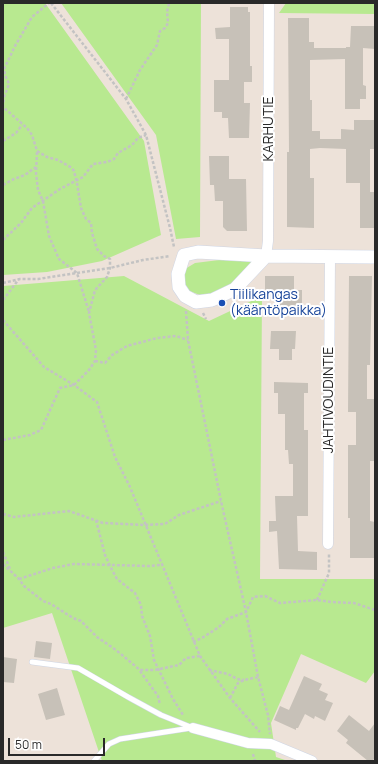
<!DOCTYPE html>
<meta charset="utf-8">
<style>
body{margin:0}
#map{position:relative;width:378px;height:764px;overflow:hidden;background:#ede2d9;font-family:Manrope,sans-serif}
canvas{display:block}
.frame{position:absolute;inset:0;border:4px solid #292929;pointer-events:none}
.scale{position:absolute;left:8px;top:738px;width:97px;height:18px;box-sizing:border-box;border:2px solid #292929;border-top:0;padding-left:5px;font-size:12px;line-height:14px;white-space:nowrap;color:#292929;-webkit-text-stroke:3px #fff;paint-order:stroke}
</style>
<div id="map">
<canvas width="378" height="764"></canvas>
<div class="frame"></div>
<div class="scale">50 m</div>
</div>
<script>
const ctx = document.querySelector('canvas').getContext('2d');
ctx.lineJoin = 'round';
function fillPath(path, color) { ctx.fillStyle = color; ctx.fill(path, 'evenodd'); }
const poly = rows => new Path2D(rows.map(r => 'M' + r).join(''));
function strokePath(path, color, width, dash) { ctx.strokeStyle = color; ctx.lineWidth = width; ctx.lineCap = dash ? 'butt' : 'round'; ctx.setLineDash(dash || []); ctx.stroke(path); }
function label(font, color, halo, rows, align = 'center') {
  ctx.font = font + ' Manrope,sans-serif'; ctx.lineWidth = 4; ctx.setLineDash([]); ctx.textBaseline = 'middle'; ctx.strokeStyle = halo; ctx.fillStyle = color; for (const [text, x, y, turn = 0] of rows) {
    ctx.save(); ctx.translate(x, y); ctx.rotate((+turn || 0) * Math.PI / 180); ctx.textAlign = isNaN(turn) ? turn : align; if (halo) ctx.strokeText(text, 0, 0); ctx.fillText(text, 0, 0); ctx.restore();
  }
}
fillPath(poly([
 [3,3,45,3,144,141,161,235,102,261,47,272,3,275],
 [61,3,201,3,200,237,176,239,156,135],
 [286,3,375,3,375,14,279,13],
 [219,260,253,261,255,263,222,292,203,296,189,291,184,286,185,269,195,263],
 [124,276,209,321,262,296,260,579,375,579,375,671,366,683,301,654,271,723,276,757,288,761,102,761,52,613,3,628,3,286]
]), '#b8e990');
fillPath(poly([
 [230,7,248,7,248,12,250,12,250,66,252,66,252,82,244,82,244,103,250,103,249,138,229,138,228,118,222,118,222,112,214,112,214,80,229,80,229,39,216,39,215,28,230,27],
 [288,18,309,18,309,42,314,42,314,48,346,48,346,47,350,47,351,26,375,26,375,49,363,48,363,85,366,86,366,99,360,99,360,109,345,109,345,59,310,60,310,100,312,100,312,131,320,131,320,139,341,139,341,129,354,130,354,120,374,120,375,149,370,149,370,192,375,192,375,228,360,228,360,183,346,183,346,149,320,148,310,149,310,178,314,178,314,228,287,227,287,152,289,152],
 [209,156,229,156,229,179,246,179,247,231,227,231,223,227,223,201,215,201,214,185,210,185],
 [265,276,294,276,294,290,302,290,302,309,276,309,276,293,265,293],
 [349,276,372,276,370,364,370,365,367,365,367,399,375,399,375,461,370,461,370,521,375,522,375,558,350,558,350,518,348,518,348,445,356,445,356,412,348,412],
 [271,331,296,331,295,349,292,349,292,360,279,360,279,349,270,349],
 [274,382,308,383,308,393,304,393,304,430,308,430,308,516,297,516,298,551,317,552,317,570,279,569,277,531,269,532,269,521,276,521,275,496,293,496,293,464,289,464,288,450,285,450,285,414,278,414,278,393,274,393],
 [36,641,52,643,50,659,34,657],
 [3,657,17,659,14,683,3,682],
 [304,676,322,684,319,690,328,694,325,700,333,703,325,721,315,716,314,719,305,714,298,728,296,728,296,730,274,720,280,706,289,710],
 [57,688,65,715,46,720,38,694],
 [349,715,369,731,375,723,375,758,372,761,368,761,346,743,348,740,337,731]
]), '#c7c1b8');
const service = poly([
 [32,662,78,668,128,697,161,715,193,728],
 [94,761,109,744,120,739,191,728]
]);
const minor = poly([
 [266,256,268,241,269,3],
 [328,544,330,257],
 [193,728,248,743,271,744,312,761]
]);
const tertiary = poly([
 [266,256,235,289,212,300,196,302,185,296,179,287,178,274,184,255,198,252,266,256,375,257]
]);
strokePath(service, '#ced5e4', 6);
strokePath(minor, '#ced5e4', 11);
strokePath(tertiary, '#ced5e4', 14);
strokePath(poly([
 [51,3,126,99,146,135,170,228,174,247],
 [126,99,140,70,157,45,160,31,165,28,168,23,167,12,169,3],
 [3,141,16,133,22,125],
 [37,152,36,173,38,190,43,201,49,236,59,259,77,273,89,312],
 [3,185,14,179,25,175,36,167],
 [3,240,21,223,32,208,60,189,83,177,93,164,107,162,114,159,118,153,132,145,138,138,146,135],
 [3,283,20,279,38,279,110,268,143,260,170,256],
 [3,300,19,279],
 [186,311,188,340,221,501,246,612,258,677,268,715,270,734],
 [203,313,206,319],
 [3,320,44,367,74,385,97,402,115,457,130,487,200,656,230,698,260,732],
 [95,361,105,363,112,355,127,346,157,338,176,336,188,340],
 [3,440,30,435,41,430,60,388,74,385,89,370,95,361,96,350,89,313,95,290,107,277,110,268,110,259,104,256,97,249,92,233,91,223,86,219,81,208,77,183,74,171,72,168,58,160,47,157,37,151,32,135,27,128,3,107,4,97,9,84,5,75,4,69,15,46,32,17,49,3],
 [3,514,14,517,69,511,103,523,145,525,165,524,179,515,221,501],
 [96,520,105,555,110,566,117,579,135,593,141,605,142,616,150,636,154,660,173,699,183,715],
 [3,552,10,569],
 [3,564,19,579,24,586,43,601,51,604,73,618,81,621,97,637,116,650,140,670,155,670,179,665,186,658,200,656],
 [19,579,53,568,74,564,149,566,161,565],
 [317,600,329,573,329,554],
 [193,642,202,638,219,627,227,619,246,612,253,597,265,596,280,603,317,600,331,602,354,603,375,610],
 [209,670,228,674,237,679,244,680],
 [140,671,158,696,160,705],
 [230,698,238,683,244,680,258,677],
 [253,754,255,761]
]), '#c3c3c3', 2.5, [3, 2]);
strokePath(service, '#fff', 5);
strokePath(minor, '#fff', 10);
strokePath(tertiary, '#fff', 13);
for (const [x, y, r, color] of [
 [222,303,4,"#1a4fb4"]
]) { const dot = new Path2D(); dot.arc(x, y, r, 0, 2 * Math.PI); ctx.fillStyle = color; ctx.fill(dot); strokePath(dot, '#fff', 1.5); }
label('14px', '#292929', '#fff', [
 ["KARHUTIE",269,129,-90],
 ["JAHTIVOUDINTIE",329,400,-90]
]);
label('14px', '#164399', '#fff', [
 ["Tiilikangas",230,295],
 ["(kääntöpaikka)",230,311]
], 'left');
</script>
